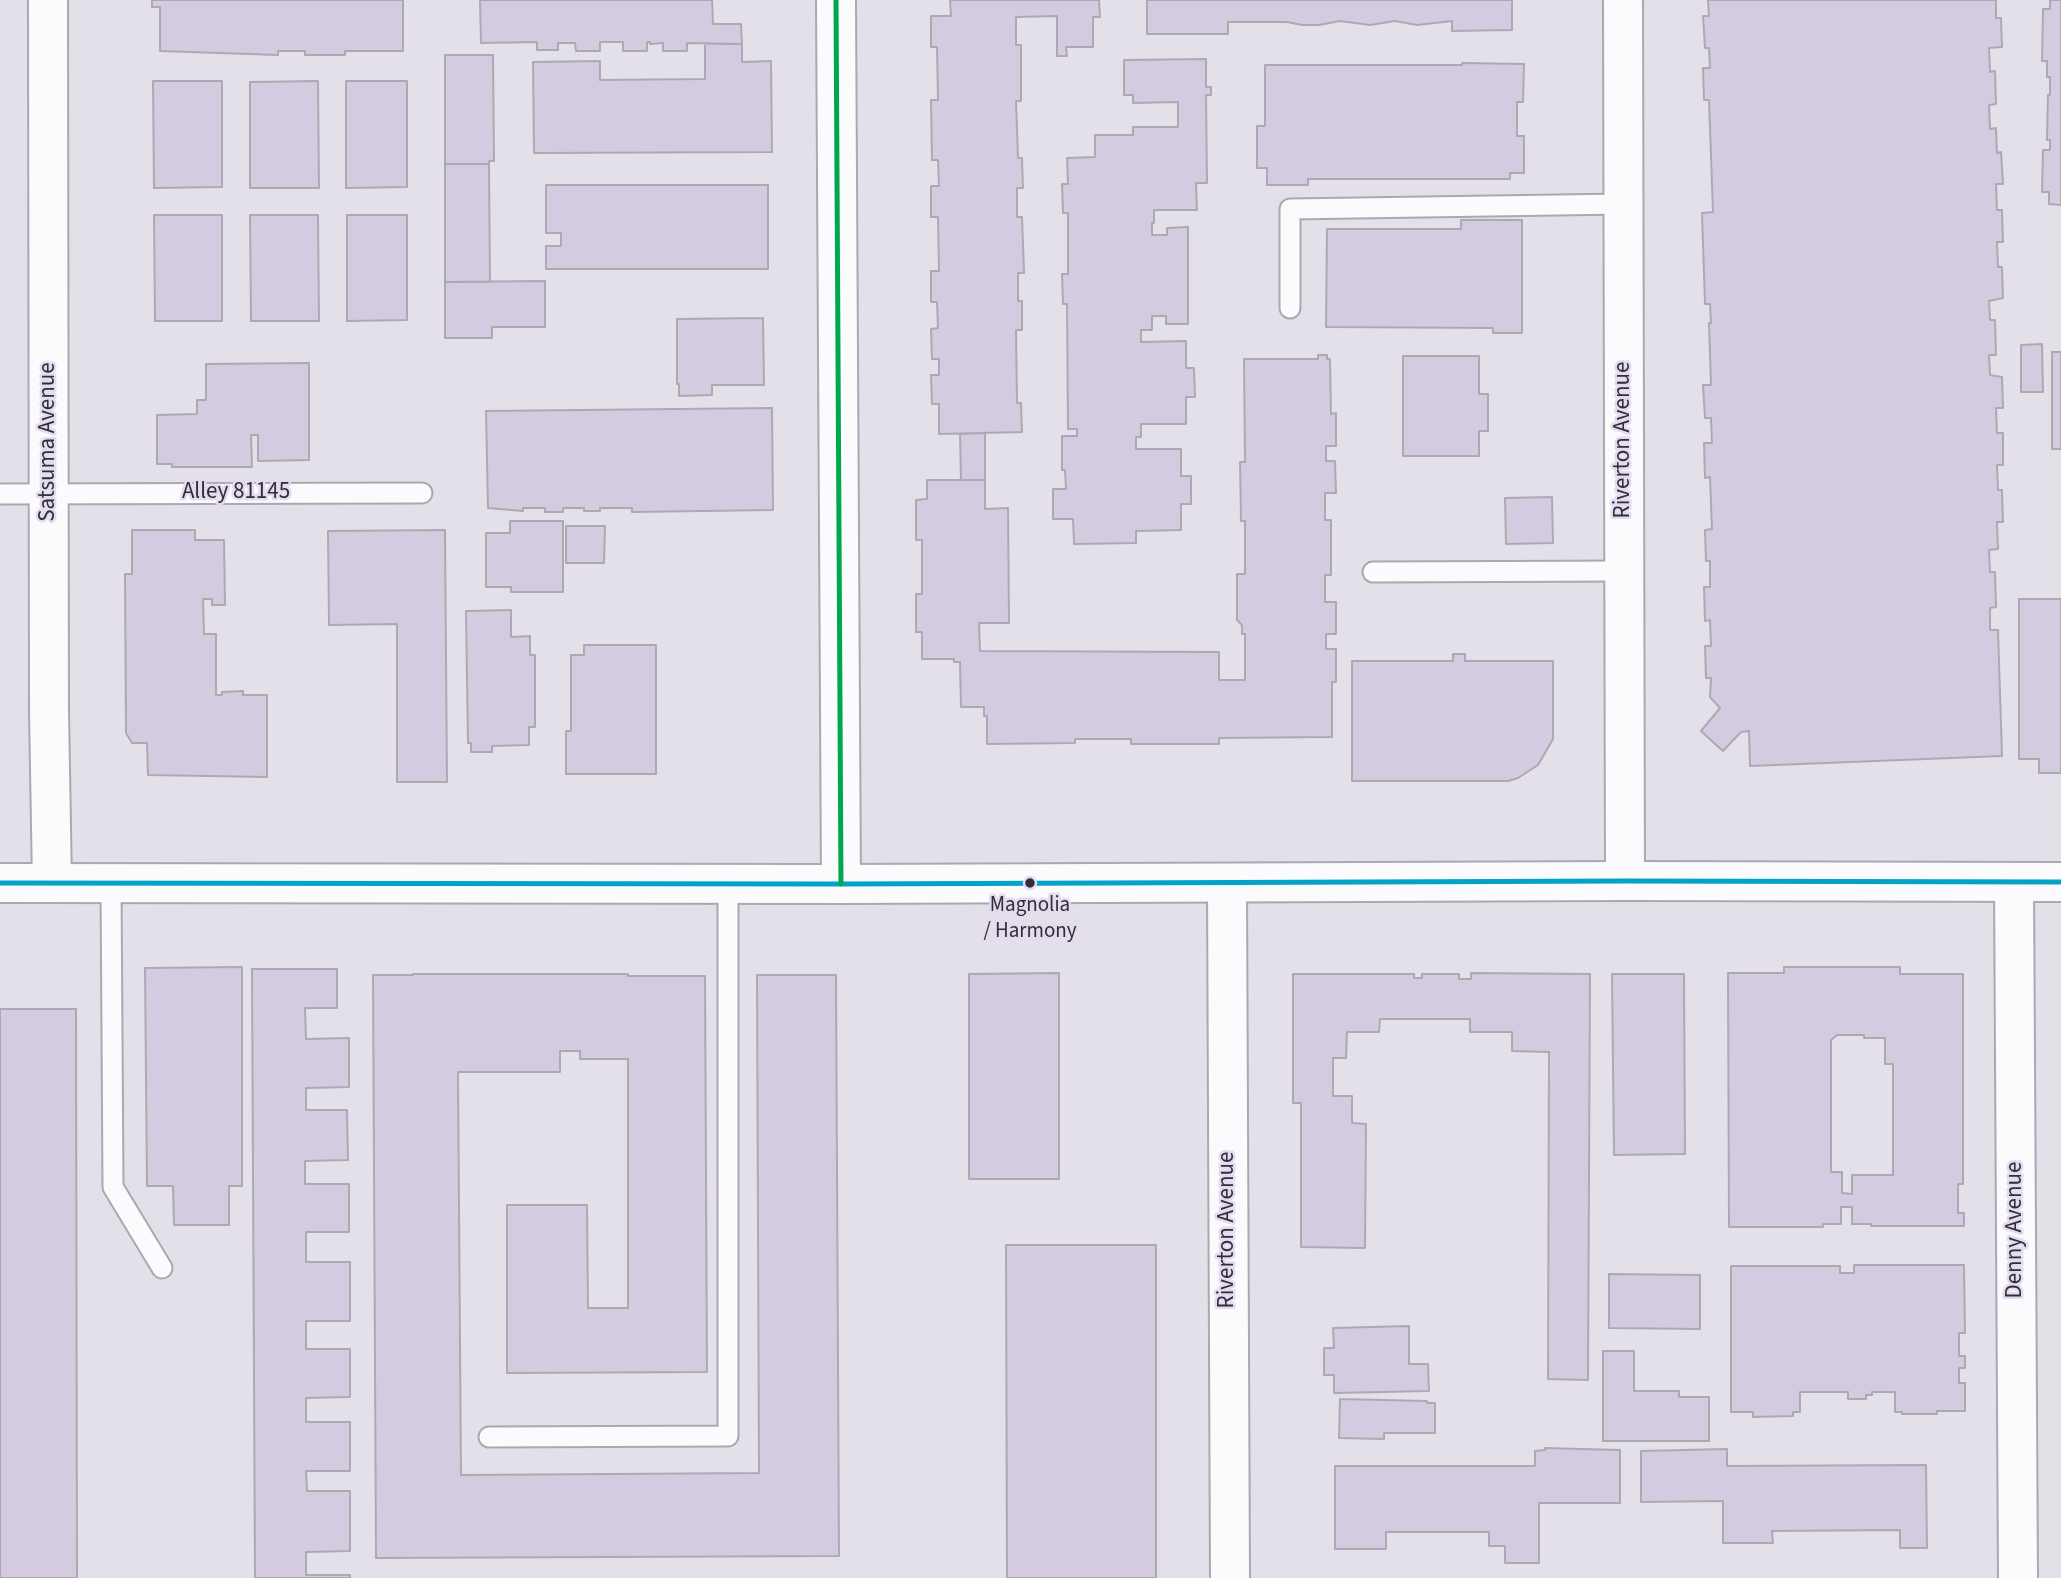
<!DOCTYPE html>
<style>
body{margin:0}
canvas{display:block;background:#e4e0ea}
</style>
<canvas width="2061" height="1578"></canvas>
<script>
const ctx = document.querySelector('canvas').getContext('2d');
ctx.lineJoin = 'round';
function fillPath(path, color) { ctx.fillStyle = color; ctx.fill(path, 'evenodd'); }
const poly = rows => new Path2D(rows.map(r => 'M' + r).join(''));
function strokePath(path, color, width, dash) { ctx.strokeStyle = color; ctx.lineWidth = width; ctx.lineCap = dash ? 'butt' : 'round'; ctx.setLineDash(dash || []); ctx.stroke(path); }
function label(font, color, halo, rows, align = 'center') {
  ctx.font = font + ' "Source Sans 3",sans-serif'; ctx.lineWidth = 5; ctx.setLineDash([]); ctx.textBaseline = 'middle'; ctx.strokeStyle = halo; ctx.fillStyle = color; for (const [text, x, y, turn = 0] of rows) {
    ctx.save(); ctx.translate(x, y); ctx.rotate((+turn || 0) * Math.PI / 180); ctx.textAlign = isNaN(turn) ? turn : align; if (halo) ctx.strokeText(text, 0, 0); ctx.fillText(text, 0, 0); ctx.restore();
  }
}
const building = poly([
 [152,0,403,0,403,51,345,51,345,55,305,55,305,51,278,51,278,55,160,51,160,7,152,7,152,0],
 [480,0,712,0,713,24,741,24,742,44,687,43,687,51,663,51,663,43,650,44,650,42,647,42,647,51,623,51,623,42,600,42,600,51,576,51,575,43,558,43,558,50,537,50,537,42,481,43,480,0],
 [950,0,1099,0,1100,17,1093,17,1093,47,1066,47,1067,56,1057,56,1057,16,1016,17,1016,45,1021,45,1021,101,1016,101,1018,158,1022,158,1023,188,1017,188,1017,217,1022,217,1024,273,1018,273,1018,301,1022,301,1022,330,1016,330,1017,403,1021,403,1022,432,939,434,939,404,932,404,931,375,939,375,939,359,932,359,931,329,938,328,937,302,931,302,931,271,939,271,938,217,931,217,931,186,939,186,938,160,932,160,931,100,938,100,937,47,931,47,931,16,951,16,950,0],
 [1147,0,1512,0,1512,30,1452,31,1452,21,1417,25,1395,21,1370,25,1340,21,1319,25,1302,25,1287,22,1228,22,1228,34,1147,34,1147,0],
 [1708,0,1996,0,1996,18,2001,18,2002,47,1989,48,1990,72,1995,71,1996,104,1989,105,1990,129,1996,128,1997,153,2001,152,2003,184,1996,184,1997,210,2002,210,2003,242,1997,242,1998,267,2002,267,2003,298,1989,301,1990,320,1995,320,1996,355,1989,355,1990,375,2002,377,2003,408,1996,408,1997,433,2003,433,2003,465,1997,465,1998,490,2002,490,2003,522,1997,522,1998,549,1989,550,1990,572,1995,572,1996,607,1990,608,1990,630,1998,630,2002,756,1750,766,1749,731,1741,732,1723,751,1701,731,1720,708,1710,697,1711,678,1706,678,1705,646,1711,646,1710,620,1705,621,1704,587,1710,587,1710,561,1706,561,1705,530,1712,529,1710,477,1705,478,1704,443,1712,443,1711,418,1705,418,1703,385,1711,385,1709,323,1711,323,1710,304,1705,304,1702,213,1713,212,1709,100,1704,100,1703,68,1710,68,1709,48,1705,48,1703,16,1709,16,1708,0],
 [2050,0,2061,0,2061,205,2049,204,2049,192,2042,192,2043,150,2050,150,2050,140,2047,140,2048,95,2050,95,2050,77,2047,77,2047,61,2042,61,2043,9,2050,9,2050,0],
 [705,44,742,44,742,62,771,61,772,152,534,153,533,62,600,61,600,80,705,79,705,44],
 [445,55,493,55,494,161,489,161,489,164,445,164,445,55],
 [1206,59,1206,87,1211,87,1211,95,1206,95,1207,183,1196,183,1197,210,1154,210,1154,223,1152,223,1152,235,1167,235,1167,228,1188,227,1188,324,1166,324,1166,316,1152,316,1152,330,1141,330,1141,342,1186,341,1186,368,1194,368,1195,397,1186,397,1186,424,1141,424,1141,437,1136,437,1136,449,1181,449,1181,476,1191,476,1191,504,1181,504,1181,530,1136,531,1136,543,1074,544,1073,519,1053,519,1053,489,1066,489,1065,470,1062,470,1062,436,1077,436,1077,429,1068,429,1067,304,1063,304,1062,274,1068,274,1068,213,1063,213,1062,184,1068,184,1067,158,1095,157,1095,135,1133,135,1133,127,1178,127,1178,102,1133,103,1133,95,1124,95,1124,60,1206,59],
 [1462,63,1524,64,1523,102,1517,102,1517,136,1524,136,1524,173,1510,173,1510,179,1308,179,1308,185,1267,185,1267,168,1257,168,1257,126,1265,126,1265,65,1462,65,1462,63],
 [153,81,222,81,222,187,154,188,153,81],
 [318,81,319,188,250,188,250,82,318,81],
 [346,81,407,81,407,187,346,188,346,81],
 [445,164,489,164,490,282,445,282,445,164],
 [546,185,768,185,768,269,546,269,546,246,561,246,561,233,546,233,546,185],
 [154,215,222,215,222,321,155,321,154,215],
 [250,215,318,215,319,321,251,321,250,215],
 [347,215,407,215,407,320,347,321,347,215],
 [1461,220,1522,220,1522,333,1493,333,1493,328,1326,327,1327,229,1461,229,1461,220],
 [545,281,545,327,492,327,492,338,445,338,445,282,545,281],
 [763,318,764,385,712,385,712,395,679,396,679,384,677,384,677,319,763,318],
 [2042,344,2043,392,2021,392,2021,345,2042,344],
 [2052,352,2061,352,2061,449,2052,449,2052,352],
 [1318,355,1327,355,1327,359,1330,359,1331,414,1336,413,1336,446,1326,446,1326,461,1335,461,1336,493,1325,493,1325,520,1331,520,1331,575,1325,575,1325,602,1336,602,1336,634,1326,634,1326,649,1336,649,1336,682,1332,682,1332,737,1219,738,1219,744,1131,744,1131,739,1075,739,1075,743,987,744,987,716,984,716,984,707,961,707,960,662,954,662,954,659,922,659,922,632,916,632,916,594,922,594,922,540,916,540,916,500,927,499,927,480,985,480,985,509,1008,508,1009,623,979,623,980,651,1219,652,1219,680,1245,680,1245,634,1242,634,1242,625,1237,620,1237,574,1245,574,1245,521,1241,521,1240,462,1245,462,1244,359,1318,359,1318,355],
 [1403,356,1479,356,1479,394,1488,394,1488,431,1479,431,1479,456,1403,456,1403,356],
 [309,363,309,460,258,461,258,435,251,435,252,467,172,467,172,464,157,464,157,415,197,414,197,400,206,400,206,364,309,363],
 [772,408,773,510,632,512,632,508,600,508,600,511,584,511,584,508,563,508,563,512,545,512,545,508,523,508,523,511,488,508,486,411,772,408],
 [985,433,985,480,961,480,960,434,985,433],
 [1552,497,1553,543,1506,544,1505,498,1552,497],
 [510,521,563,521,563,592,511,592,511,587,486,587,486,533,510,533,510,521],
 [566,526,605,526,604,563,566,563,566,526],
 [132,530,195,530,195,540,224,540,225,605,212,605,212,599,203,599,204,634,216,634,216,695,222,695,222,692,243,691,243,695,267,695,267,777,148,775,147,743,132,743,126,733,125,574,132,574,132,530],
 [445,530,447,782,397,782,397,624,329,625,328,531,445,530],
 [2019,599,2061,599,2061,773,2039,773,2039,759,2019,759,2019,599],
 [511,610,511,637,530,636,530,655,535,655,535,727,529,727,529,745,492,746,492,752,471,752,471,743,468,743,466,611,511,610],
 [584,645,656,645,656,774,566,774,566,731,571,731,571,655,584,655,584,645],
 [1453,654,1465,654,1465,661,1553,661,1553,739,1538,765,1518,778,1508,781,1352,781,1352,661,1453,661,1453,654],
 [242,967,242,1186,229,1186,229,1225,174,1225,173,1186,147,1186,145,968,242,967],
 [1784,967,1900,967,1900,974,1963,974,1963,1184,1958,1184,1958,1213,1964,1213,1964,1226,1871,1226,1871,1224,1852,1224,1852,1207,1841,1207,1841,1224,1823,1224,1823,1227,1729,1227,1728,973,1784,973,1784,967],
 [1837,1035,1864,1035,1864,1038,1885,1038,1885,1064,1893,1064,1893,1175,1852,1175,1852,1194,1842,1193,1842,1172,1831,1172,1831,1040,1837,1035],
 [252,969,337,969,337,1008,305,1008,306,1039,349,1038,349,1087,306,1088,306,1110,347,1110,348,1160,305,1161,305,1184,349,1184,349,1232,306,1232,306,1262,350,1262,350,1321,306,1321,306,1349,350,1349,350,1397,306,1398,306,1422,350,1422,350,1471,306,1471,307,1491,350,1491,350,1551,306,1552,306,1575,350,1575,350,1578,255,1578,252,969],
 [1059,973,1059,1179,969,1179,969,974,1059,973],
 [1471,973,1590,974,1588,1380,1548,1379,1549,1052,1512,1051,1512,1032,1470,1032,1470,1019,1380,1019,1379,1032,1347,1032,1346,1058,1333,1058,1333,1096,1352,1096,1352,1123,1366,1124,1365,1248,1301,1247,1301,1103,1293,1103,1293,974,1414,974,1414,978,1422,978,1422,974,1459,974,1459,979,1471,979,1471,973],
 [413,974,628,974,628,976,705,976,707,1372,507,1373,507,1205,587,1205,588,1308,628,1308,628,1059,580,1059,580,1051,560,1051,560,1072,458,1072,461,1475,759,1473,757,975,836,975,839,1556,376,1558,373,975,413,975,413,974],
 [1612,974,1684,974,1685,1154,1614,1155,1612,974],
 [0,1009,76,1009,77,1578,0,1578,0,1009],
 [1006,1245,1156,1245,1156,1578,1007,1578,1006,1245],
 [1854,1265,1964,1265,1965,1333,1959,1333,1959,1356,1965,1356,1965,1368,1959,1368,1959,1383,1965,1383,1965,1411,1937,1411,1937,1414,1902,1414,1902,1412,1895,1412,1895,1392,1872,1392,1872,1395,1866,1395,1866,1399,1848,1399,1848,1392,1800,1392,1800,1412,1793,1412,1793,1416,1753,1417,1753,1412,1731,1412,1731,1266,1840,1266,1840,1273,1854,1273,1854,1265],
 [1609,1274,1700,1275,1700,1329,1609,1328,1609,1274],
 [1409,1326,1409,1364,1428,1364,1429,1391,1334,1393,1334,1375,1324,1375,1324,1348,1334,1348,1333,1328,1409,1326],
 [1603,1351,1634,1351,1634,1391,1679,1391,1679,1397,1709,1397,1709,1441,1603,1441,1603,1351],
 [1340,1399,1427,1401,1427,1403,1435,1403,1435,1433,1384,1433,1384,1439,1339,1438,1340,1399],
 [1545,1448,1620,1450,1620,1503,1539,1503,1539,1563,1505,1563,1505,1546,1489,1546,1489,1532,1386,1532,1386,1549,1335,1549,1335,1466,1535,1466,1535,1451,1545,1450,1545,1448],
 [1727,1449,1727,1466,1926,1465,1927,1548,1900,1548,1900,1530,1772,1531,1773,1543,1723,1543,1723,1501,1641,1502,1641,1451,1727,1449]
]);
fillPath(building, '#d4cbe0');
strokePath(building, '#acaab1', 2);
const service = poly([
 [1290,308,1290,209,1624,204],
 [0,494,422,493],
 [1373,572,1625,571],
 [111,883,113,1187,162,1268],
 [489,1437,728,1436,728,884]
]);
const minor = poly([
 [48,0,49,711,52,883],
 [836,0,841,884],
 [1623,0,1625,881],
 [2014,882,2018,1578],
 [1227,883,1230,1578]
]);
const secondary = poly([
 [0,883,841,884,1625,881,2061,882]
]);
strokePath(service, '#aba8af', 23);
strokePath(minor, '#aba8af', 42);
strokePath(secondary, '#aba8af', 42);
strokePath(service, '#fbfafc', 19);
strokePath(minor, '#fbfafc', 38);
strokePath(secondary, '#fbfafc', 38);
strokePath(poly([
 [0,883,841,884,1625,881,2061,882]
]), '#02a3c6', 5);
strokePath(poly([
 [836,0,841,884]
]), '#00a651', 5);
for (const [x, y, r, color] of [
 [1030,883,6,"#312e36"]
]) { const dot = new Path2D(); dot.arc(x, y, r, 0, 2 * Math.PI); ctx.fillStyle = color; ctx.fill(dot); strokePath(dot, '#e3dbef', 2.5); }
label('21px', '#312e36', '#e3dbef', [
 ["Magnolia",1030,906],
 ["/ Harmony",1030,932]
]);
label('23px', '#312e36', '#e3dbef', [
 ["Riverton Avenue",1624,440,-90],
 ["Satsuma Avenue",49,442,-90],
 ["Alley 81145",236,493],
 ["Riverton Avenue",1228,1230,-90],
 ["Denny Avenue",2016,1230,-90]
]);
</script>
